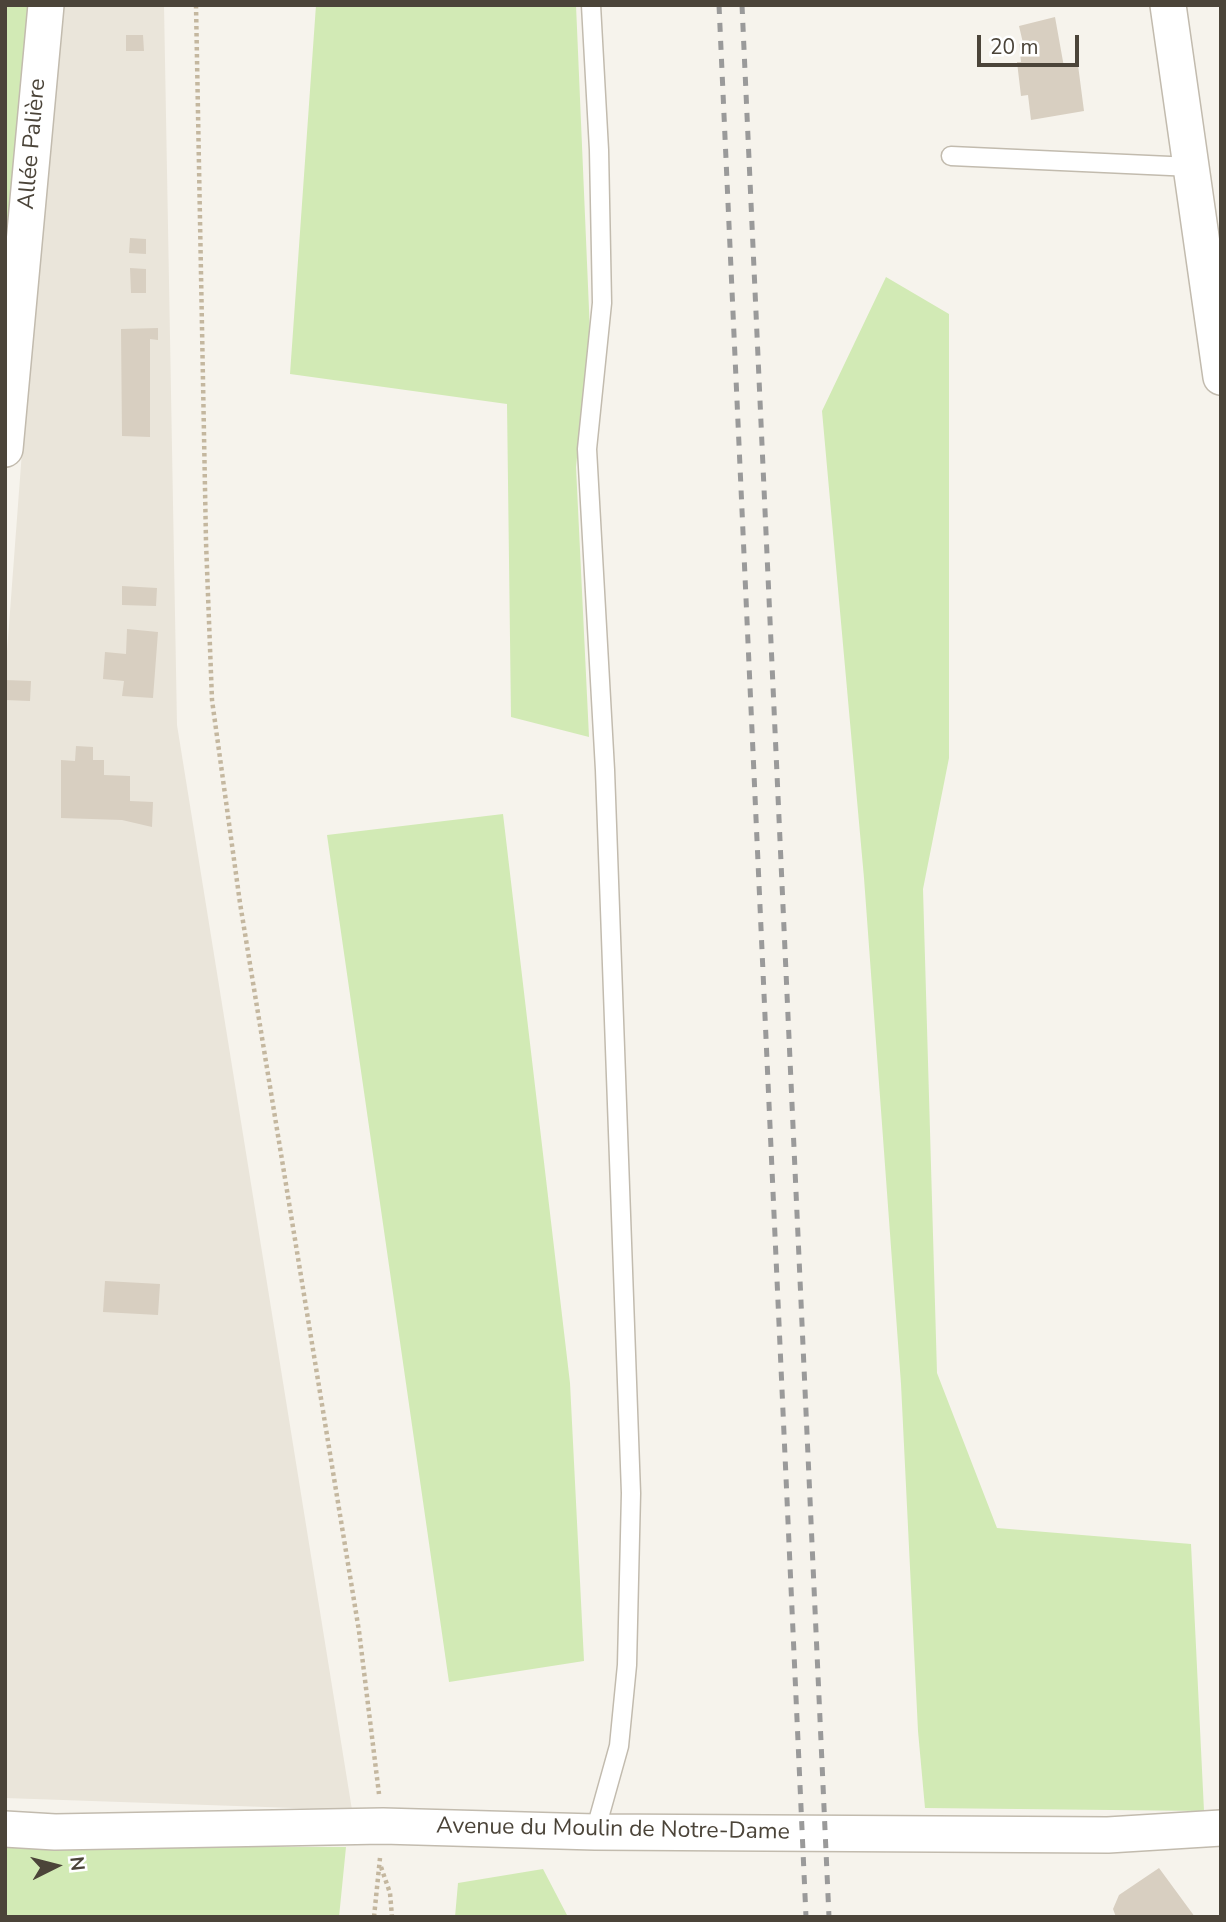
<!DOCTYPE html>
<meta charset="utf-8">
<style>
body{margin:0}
#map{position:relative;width:1226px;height:1922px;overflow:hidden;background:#f6f3ec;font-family:"Nunito Sans",sans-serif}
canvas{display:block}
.frame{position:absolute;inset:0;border:7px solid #4b4439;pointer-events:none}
.north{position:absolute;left:21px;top:1831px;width:70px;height:70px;-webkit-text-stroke:5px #fff;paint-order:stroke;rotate:84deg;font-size:19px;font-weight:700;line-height:28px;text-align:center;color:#4b4439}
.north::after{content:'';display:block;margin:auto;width:24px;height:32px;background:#4b4439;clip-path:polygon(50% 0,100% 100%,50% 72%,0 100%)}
.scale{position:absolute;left:977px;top:35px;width:102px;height:32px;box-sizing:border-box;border:4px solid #4b4439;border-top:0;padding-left:9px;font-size:21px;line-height:24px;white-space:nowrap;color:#4b4439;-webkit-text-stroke:5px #fff;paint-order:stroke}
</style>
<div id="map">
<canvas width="1226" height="1922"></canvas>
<div class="frame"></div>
<div class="north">N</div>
<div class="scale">20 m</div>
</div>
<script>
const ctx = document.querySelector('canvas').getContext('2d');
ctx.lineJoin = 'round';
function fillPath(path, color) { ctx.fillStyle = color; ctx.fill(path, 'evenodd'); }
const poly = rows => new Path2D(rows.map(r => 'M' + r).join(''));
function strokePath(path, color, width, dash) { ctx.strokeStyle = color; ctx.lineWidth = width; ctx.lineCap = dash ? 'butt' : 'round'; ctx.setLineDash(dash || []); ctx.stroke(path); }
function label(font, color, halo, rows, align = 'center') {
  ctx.font = font + ' "Nunito Sans",sans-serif'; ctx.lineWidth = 6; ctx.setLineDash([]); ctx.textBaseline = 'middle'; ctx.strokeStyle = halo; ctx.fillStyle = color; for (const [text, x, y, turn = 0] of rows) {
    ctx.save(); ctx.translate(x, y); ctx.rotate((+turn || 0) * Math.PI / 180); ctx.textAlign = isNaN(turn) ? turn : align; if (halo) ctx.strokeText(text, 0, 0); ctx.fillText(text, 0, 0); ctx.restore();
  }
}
fillPath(poly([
 [61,5,164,5,177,725,352,1810,5,1798,5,678,27,385]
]), '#eae5da');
fillPath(poly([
 [5,5,29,5,5,266],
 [316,5,576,5,590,333,576,467,589,737,511,717,507,404,290,374],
 [886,277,949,314,949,758,923,889,937,1373,997,1528,1191,1544,1204,1811,925,1808,918,1731,901,1384,864,878,822,411],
 [503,814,570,1383,584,1661,449,1682,327,835],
 [5,1846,346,1847,339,1917,5,1917],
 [543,1869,568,1917,455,1917,458,1883]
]), '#d2eab5');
fillPath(poly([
 [1055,17,1064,67,1078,65,1084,111,1031,120,1028,95,1021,96,1017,62,1021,62,1019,44,1023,43,1019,26],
 [126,35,143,35,144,51,126,51],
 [130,238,146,239,146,254,129,253],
 [130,268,146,269,146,293,131,293],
 [158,328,158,340,150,339,150,437,122,436,121,329],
 [122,586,157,588,156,606,122,605],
 [127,629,158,632,153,698,122,696,124,681,103,679,105,652,126,654],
 [5,680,31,681,30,701,5,700],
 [76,746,93,747,93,760,104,760,104,775,130,776,130,801,153,802,152,827,122,820,61,818,61,760,75,761],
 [105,1281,160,1284,158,1315,103,1312],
 [1159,1868,1195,1917,1116,1917,1113,1909,1119,1895]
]), '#d8cfc1');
const service = poly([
 [591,5,599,150,602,303,587,449,605,770,631,1493,627,1665,619,1746,595,1832],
 [951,156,1192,167]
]);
const minor = poly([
 [1168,5,1221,377],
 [5,449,46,5],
 [5,1829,55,1832,383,1826,595,1832,1108,1835,1221,1828]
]);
strokePath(service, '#c2bbae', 21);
strokePath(minor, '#c2bbae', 38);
strokePath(poly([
 [196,5,206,542,212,700,240,903,359,1631,379,1794],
 [381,1867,390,1893,392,1917],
 [374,1917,380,1858]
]), '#c4b79f', 4.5, [3.5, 3.5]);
strokePath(service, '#fff', 18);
strokePath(minor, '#fff', 35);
strokePath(poly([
 [719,5,806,1917],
 [742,5,829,1917]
]), '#9a9a9a', 5, [9, 9]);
label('23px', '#4b4439', '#fff', [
 ["Allée Palière",33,144,-85],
 ["Avenue du Moulin de Notre-Dame",613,1830,1]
]);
</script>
